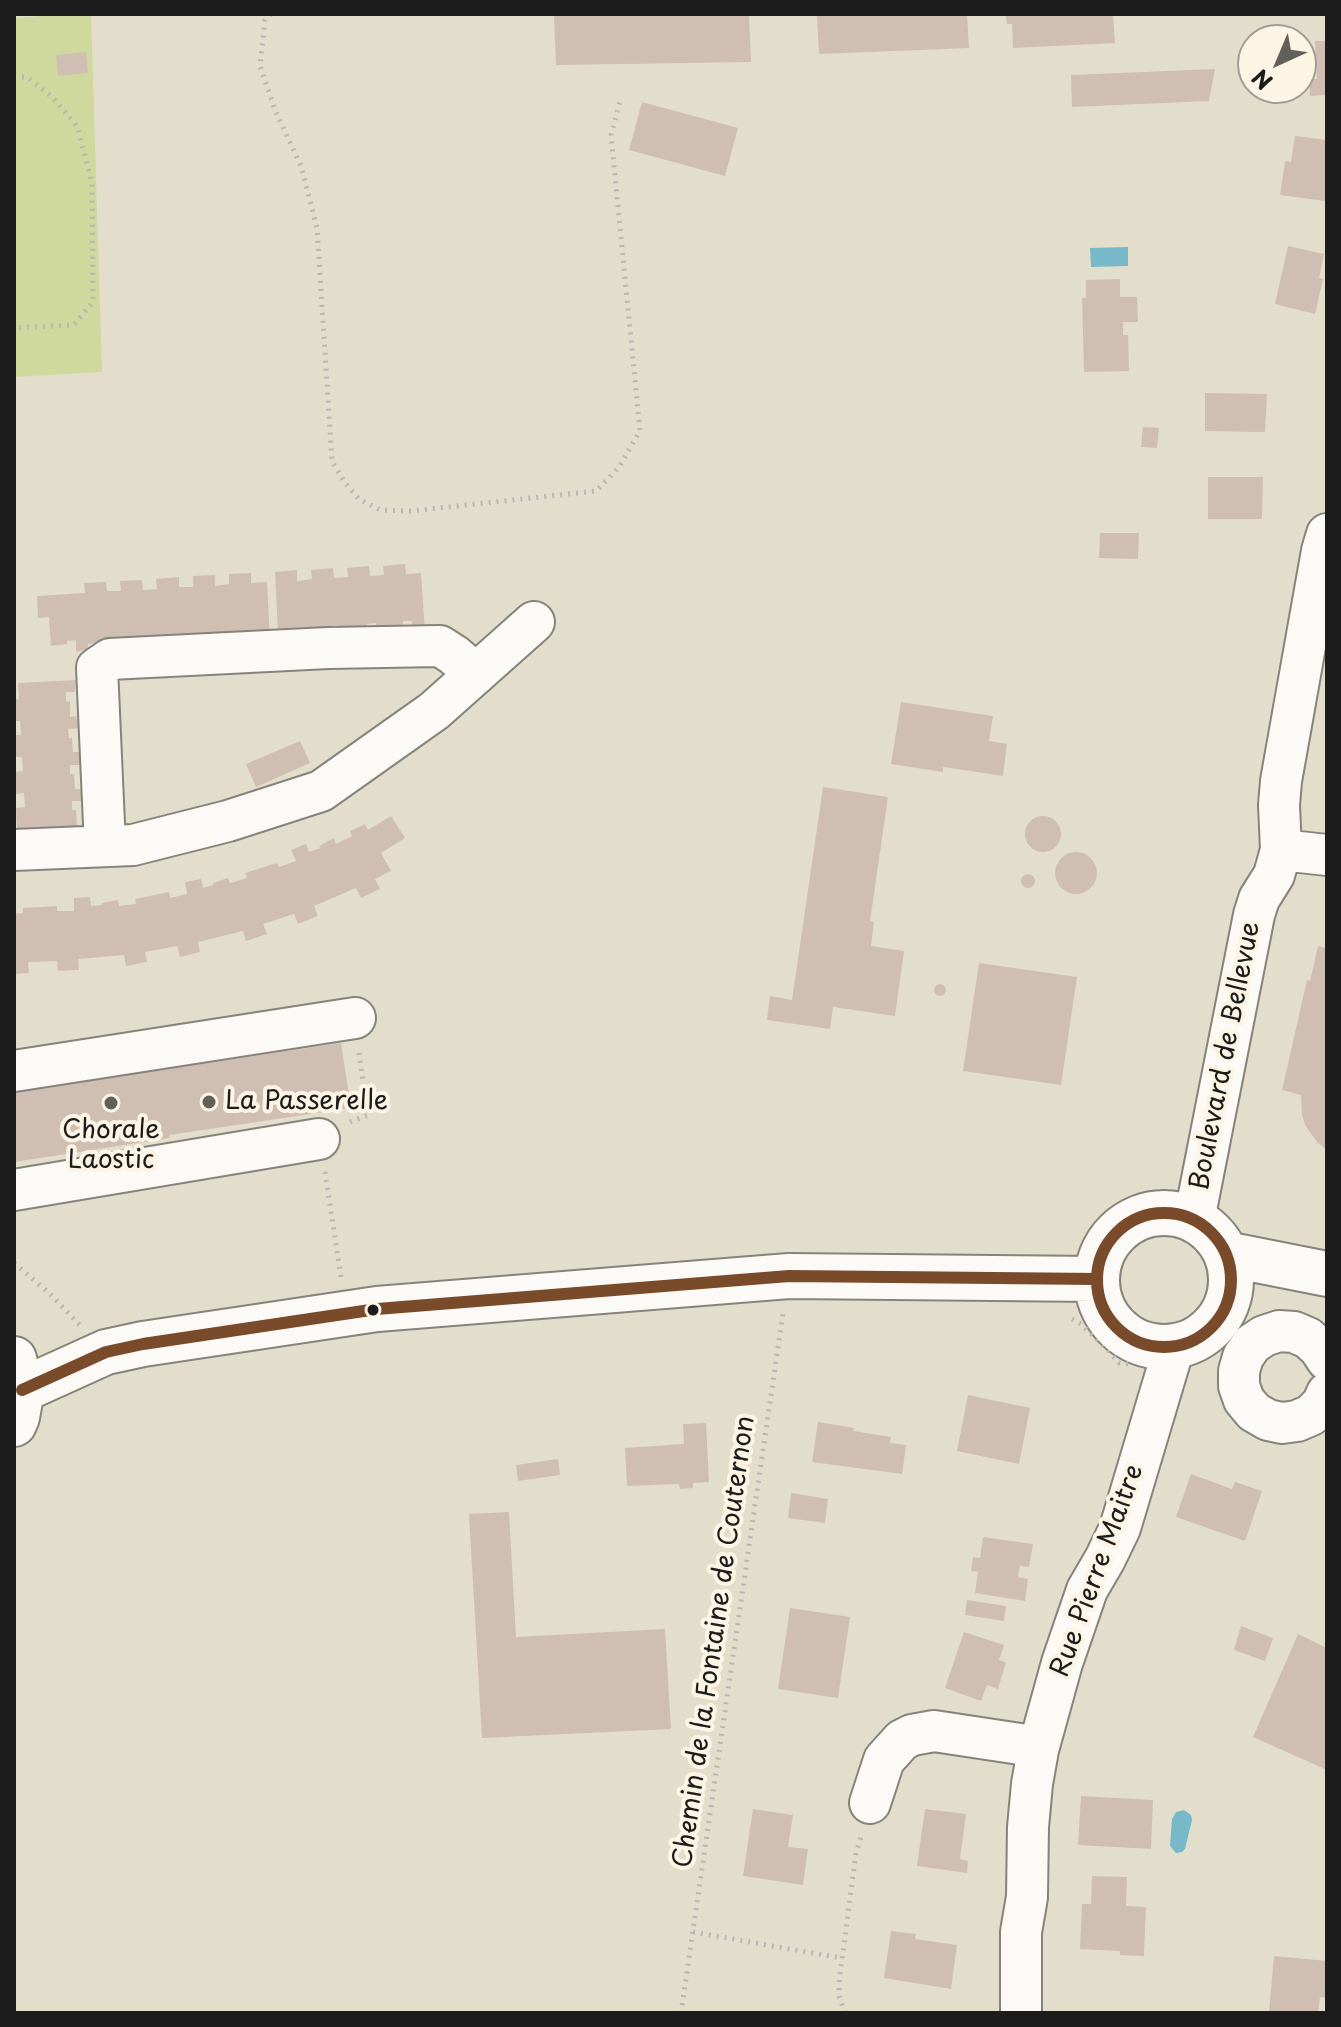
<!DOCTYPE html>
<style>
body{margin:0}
#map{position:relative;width:1341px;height:2027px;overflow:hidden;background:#e3decc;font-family:"Playpen Sans",sans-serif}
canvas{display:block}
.frame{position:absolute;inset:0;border:16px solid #1c1c1c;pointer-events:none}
.north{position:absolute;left:1237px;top:24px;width:80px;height:80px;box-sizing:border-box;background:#fcf5e5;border:2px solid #a29e95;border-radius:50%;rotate:224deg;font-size:22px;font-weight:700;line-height:32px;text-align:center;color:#1c1c1c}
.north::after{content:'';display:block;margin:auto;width:28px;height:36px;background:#62605a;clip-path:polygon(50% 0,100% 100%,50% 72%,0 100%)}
</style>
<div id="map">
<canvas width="1341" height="2027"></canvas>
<div class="frame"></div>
<div class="north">N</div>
</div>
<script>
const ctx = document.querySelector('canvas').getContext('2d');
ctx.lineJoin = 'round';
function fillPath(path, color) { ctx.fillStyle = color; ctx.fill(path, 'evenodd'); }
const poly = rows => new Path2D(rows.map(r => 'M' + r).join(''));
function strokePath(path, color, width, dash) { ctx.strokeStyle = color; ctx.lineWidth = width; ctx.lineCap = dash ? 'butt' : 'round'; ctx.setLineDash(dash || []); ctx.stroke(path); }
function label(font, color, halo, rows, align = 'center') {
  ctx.font = font + ' "Playpen Sans",sans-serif'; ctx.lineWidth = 8; ctx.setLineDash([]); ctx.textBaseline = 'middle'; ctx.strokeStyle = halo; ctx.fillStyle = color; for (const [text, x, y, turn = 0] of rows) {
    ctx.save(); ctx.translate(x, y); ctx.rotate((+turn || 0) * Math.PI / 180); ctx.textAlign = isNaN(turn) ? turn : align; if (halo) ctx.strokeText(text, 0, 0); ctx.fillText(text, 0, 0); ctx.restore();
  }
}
fillPath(poly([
 [69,14,91,14,102,372,14,377,14,18]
]), '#cfd99e');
fillPath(poly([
 [1128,247,1128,266,1091,267,1090,248],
 [1184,1810,1191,1815,1192,1820,1185,1849,1182,1852,1176,1853,1170,1846,1172,1819,1176,1812]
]), '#77b8c9');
fillPath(poly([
 [554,14,749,14,751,62,556,65],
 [817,14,967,14,969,48,819,54],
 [1012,14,1113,14,1115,43,1013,48,1012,24,1007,24,1006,16,1012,16],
 [1315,41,1327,41,1327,95,1310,96,1309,79,1317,79],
 [86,52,88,73,58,76,56,55],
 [1215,69,1209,101,1072,107,1071,75],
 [642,102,738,128,725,176,629,150],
 [1295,136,1327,140,1327,185,1325,201,1280,195,1285,161,1291,162],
 [1288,246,1324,254,1319,278,1323,279,1315,314,1275,304],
 [1120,279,1120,297,1137,297,1138,322,1123,322,1123,335,1128,335,1129,371,1084,372,1082,298,1086,298,1086,280],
 [1205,393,1267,394,1265,432,1205,431],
 [1143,427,1159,428,1157,448,1141,447],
 [1208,477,1263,477,1262,519,1208,519],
 [1100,533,1139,533,1138,559,1099,558],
 [405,564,406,574,421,573,425,632,412,630,412,621,403,621,403,625,388,626,389,632,376,634,376,623,367,624,367,627,352,628,340,635,339,625,330,626,331,629,304,638,303,627,294,628,295,631,278,632,275,572,297,570,297,581,312,579,311,570,333,568,334,578,348,577,347,568,369,566,370,576,384,575,383,566],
 [251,573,251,583,267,582,270,640,258,640,257,630,249,630,249,634,221,643,221,632,212,633,213,636,185,644,185,634,176,635,176,638,149,647,149,637,140,637,140,640,113,648,112,638,104,639,104,642,88,644,88,649,76,652,76,640,67,641,67,644,51,646,49,617,38,618,37,596,85,593,84,583,106,582,107,591,121,591,120,581,142,580,143,590,157,589,156,579,179,577,179,587,193,587,193,576,215,575,215,586,229,584,229,574],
 [76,680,75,692,66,692,66,702,70,701,70,717,76,716,79,728,68,729,69,738,72,738,73,752,80,752,80,765,70,765,70,774,74,774,75,789,81,789,83,801,72,801,72,810,76,810,77,826,17,829,16,808,25,807,24,793,15,794,14,786,14,772,23,771,22,757,14,757,14,735,21,735,20,721,14,721,14,699,19,699,18,683],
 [901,702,993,716,989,741,1007,744,1003,776,943,767,943,772,891,764],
 [300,741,310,763,256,787,246,764],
 [823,787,888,797,870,921,874,922,871,946,904,951,895,1016,833,1007,830,1029,767,1020,770,996,792,1000],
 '1025 834a18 18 0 1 1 36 0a18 18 0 1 1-36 0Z',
 [391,816,405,838,381,853,391,871,375,879,380,889,361,898,356,888,314,906,318,916,298,924,294,914,263,924,267,934,246,941,243,931,198,942,200,952,180,957,177,946,145,952,147,962,126,966,124,955,78,959,79,970,58,971,57,961,28,962,29,973,14,974,14,914,23,913,23,908,57,906,57,911,74,911,74,898,90,897,91,906,102,905,102,903,118,900,119,906,136,904,135,899,169,892,170,898,187,894,185,882,201,879,203,888,213,885,213,883,228,878,230,883,247,878,245,873,277,863,279,867,296,861,291,850,306,844,309,852,321,848,319,846,334,838,336,844,352,836,350,831,365,824,368,830],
 '1055 873a21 21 0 1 1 42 0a21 21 0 1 1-42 0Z',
 '1021 881a7 7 0 1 1 14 0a7 7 0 1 1-14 0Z',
 [1318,946,1327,948,1327,1150,1317,1142,1305,1125,1302,1115,1301,1095,1282,1090,1307,980,1310,981],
 [979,963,1077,977,1061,1085,963,1071],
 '934 990a6 6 0 1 1 12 0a6 6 0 1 1-12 0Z',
 [341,1043,351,1108,169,1135,170,1138,14,1162,14,1092],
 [968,1395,1030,1408,1019,1464,957,1451],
 [818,1422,854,1428,853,1431,891,1437,890,1443,906,1445,902,1474,812,1462],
 [706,1423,709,1482,693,1483,693,1488,680,1489,679,1484,627,1486,625,1448,684,1444,683,1424],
 [558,1459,560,1475,518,1481,516,1465],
 [1191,1474,1232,1489,1235,1482,1262,1491,1245,1541,1176,1517],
 [791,1493,828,1499,825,1523,788,1518],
 [509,1512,516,1637,665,1629,671,1729,482,1738,469,1514],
 [983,1537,1033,1544,1029,1567,1020,1566,1018,1577,1028,1579,1025,1601,975,1593,978,1572,971,1571,973,1557,980,1558],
 [967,1600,1006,1606,1004,1621,965,1615],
 [790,1608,850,1617,838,1698,778,1689],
 [1241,1626,1273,1638,1265,1661,1234,1650],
 [964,1632,1004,1645,999,1660,1006,1662,998,1689,987,1685,981,1701,945,1688],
 [1298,1634,1327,1648,1327,1770,1253,1737],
 [1081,1796,1153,1800,1151,1849,1078,1845],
 [753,1809,793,1815,788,1847,808,1849,803,1885,743,1876],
 [925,1809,966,1814,960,1859,968,1861,967,1873,917,1866],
 [1092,1876,1127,1877,1126,1906,1146,1907,1144,1956,1120,1955,1120,1951,1080,1949,1082,1904,1091,1904],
 [891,1931,916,1934,915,1939,957,1945,951,1989,884,1978],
 [1274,1956,1327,1961,1327,1998,1320,1997,1318,2013,1269,2013]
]), '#d0beb3');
const minor = poly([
 [105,846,97,668,110,659,328,648,440,646,454,655,476,674],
 [14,850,133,845,228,821,321,791,434,711,534,622],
 [1281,850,1327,855],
 [14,1071,355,1018],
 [14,1190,319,1139],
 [1194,1220,1254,915,1259,899,1274,875,1281,850,1279,805,1281,781,1322,551,1327,534],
 [1327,1360,1319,1348,1308,1338,1294,1332,1279,1331,1264,1336,1252,1344,1243,1357,1239,1371,1239,1386,1244,1400,1254,1412,1268,1420,1282,1423,1297,1421,1311,1415,1322,1404,1327,1393],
 [870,1803,884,1760,902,1740,912,1735,934,1731,1020,1744,1038,1750],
 [1021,2013,1021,1932,1027,1897,1028,1827,1032,1784,1038,1750,1062,1663,1087,1590,1105,1559,1120,1528,1174,1347]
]);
const major = poly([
 '1097 1280a67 67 0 1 1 134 0a67 67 0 1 1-134 0Z',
 [1226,1254,1327,1274],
 [14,1359,22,1390,17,1417,14,1424],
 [22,1390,106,1352,143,1344,377,1309,789,1276,1096,1279]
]);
strokePath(minor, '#86837a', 44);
strokePath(major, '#86837a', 48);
strokePath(poly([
 [271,14,265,20,260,66,275,110,301,166,317,228,332,461,345,483,359,499,380,510,411,511,596,491,619,467,640,431,611,135,621,97],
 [14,77,27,77,52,97,77,126,92,183,93,302,74,325,14,328],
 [350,1122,368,1115,359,1053],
 [325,1172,341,1277],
 [14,1263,49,1293,80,1325],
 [1072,1319,1081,1324,1108,1350,1119,1363,1132,1364],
 [693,1932,841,1958],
 [681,2013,783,1313],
 [845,2013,839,1996,839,1982,856,1853,861,1837]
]), '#b8b7b3', 5, [2, 6]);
strokePath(minor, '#fbfaf7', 40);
strokePath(major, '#fbfaf7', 44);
strokePath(poly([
 '1097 1280a67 67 0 1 1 134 0a67 67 0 1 1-134 0Z',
 [22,1390,106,1352,143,1344,377,1309,789,1276,1096,1279]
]), '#7a4b2a', 12);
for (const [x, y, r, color] of [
 [209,1102,8,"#62605a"],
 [111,1103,8,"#62605a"],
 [373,1310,7,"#1c1c1c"]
]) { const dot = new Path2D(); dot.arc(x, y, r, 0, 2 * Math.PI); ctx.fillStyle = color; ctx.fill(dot); strokePath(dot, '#fcf5e5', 3); }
label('26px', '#1c1c1c', '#fcf5e5', [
 ["Boulevard de Bellevue",1226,1056,-79],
 ["Rue Pierre Maitre",1098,1571,-70],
 ["Chemin de la Fontaine de Couternon",715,1642,-82]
]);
label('26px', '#1c1c1c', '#fcf5e5', [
 ["La Passerelle",225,1102],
 ["Chorale",111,1131,"center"],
 ["Laostic",111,1161,"center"]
], 'left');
</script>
